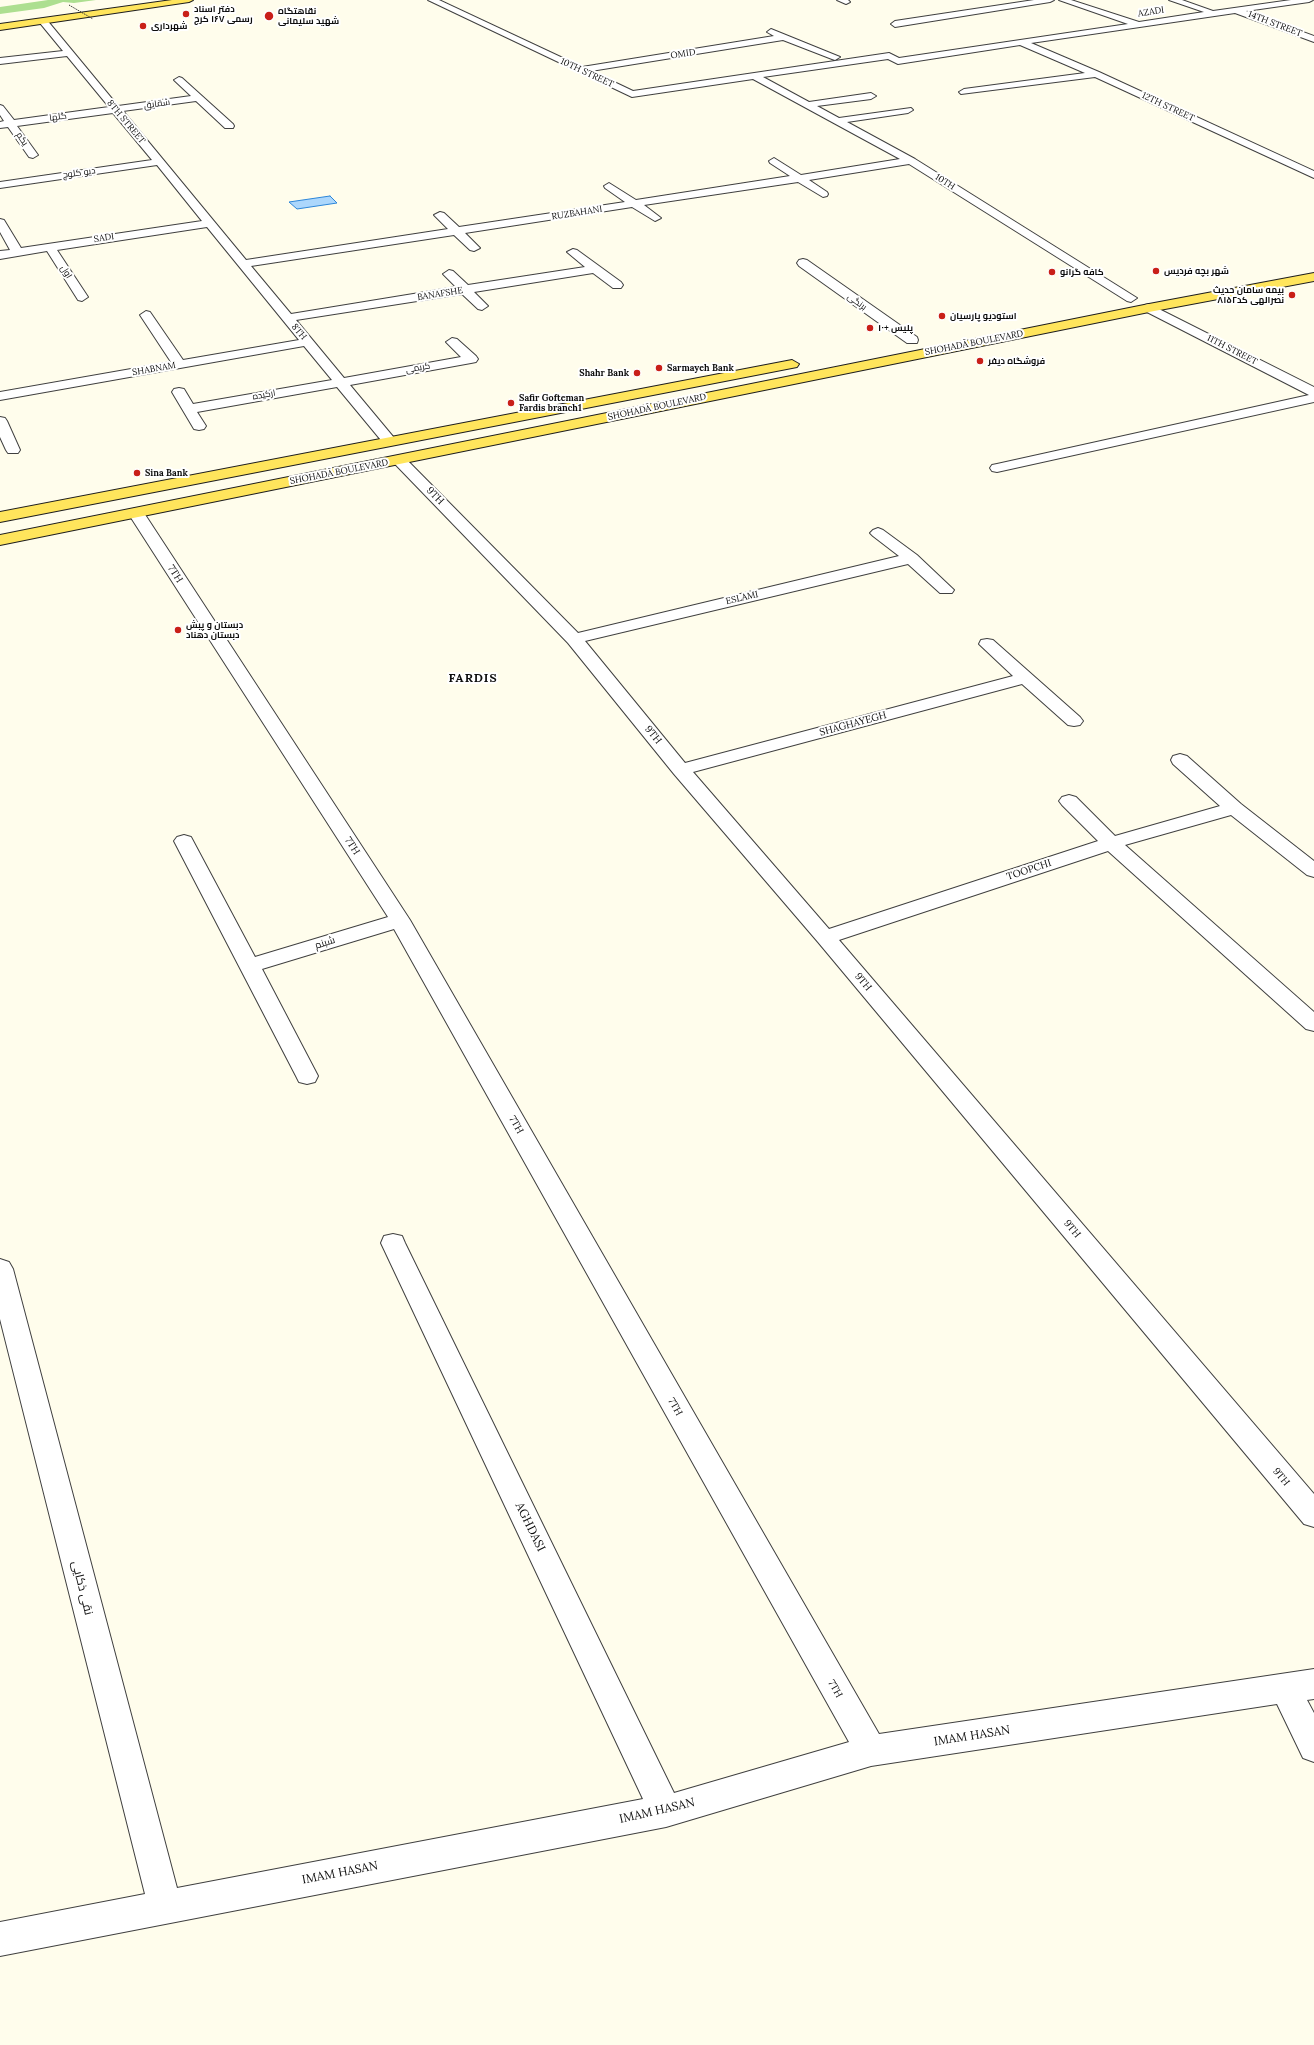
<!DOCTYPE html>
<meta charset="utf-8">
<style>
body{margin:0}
canvas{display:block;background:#fffdec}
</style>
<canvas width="1314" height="2045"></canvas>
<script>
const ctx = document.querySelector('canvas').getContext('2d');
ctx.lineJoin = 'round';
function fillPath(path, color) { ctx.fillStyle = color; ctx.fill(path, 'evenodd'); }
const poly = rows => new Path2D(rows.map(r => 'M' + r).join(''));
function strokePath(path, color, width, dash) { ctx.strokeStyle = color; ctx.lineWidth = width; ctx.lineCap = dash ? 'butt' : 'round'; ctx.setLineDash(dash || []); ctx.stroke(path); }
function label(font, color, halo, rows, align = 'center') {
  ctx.font = font + ' Lora,Cairo,serif'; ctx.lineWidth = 4; ctx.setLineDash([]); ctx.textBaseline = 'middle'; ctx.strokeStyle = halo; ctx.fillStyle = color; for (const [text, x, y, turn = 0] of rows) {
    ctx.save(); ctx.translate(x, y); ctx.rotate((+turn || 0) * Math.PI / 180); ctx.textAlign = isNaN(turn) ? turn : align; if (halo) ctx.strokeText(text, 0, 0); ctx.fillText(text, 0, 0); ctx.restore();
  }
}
fillPath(poly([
 [48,0,96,0,74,3,63,2,44,8,0,14,0,7]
]), '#addf90');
const water = poly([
 [330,196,337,203,297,209,289,202,330,196]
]);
fillPath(water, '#acd7fc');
strokePath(water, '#2c86d9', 1);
const minor = poly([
 [428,0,439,0,582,67,774,36,767,32,771,29,840,57,835,60,832,59,783,40,591,71,633,91,889,53,899,58,1128,24,1059,0,1071,0,1139,22,1204,12,1169,0,1182,0,1213,11,1291,0,1313,0,1309,2,1246,11,1314,36,1314,42,1235,13,1031,43,1099,72,1314,171,1314,178,1095,77,961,94,959,92,964,89,1085,73,1020,45,898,64,888,59,763,77,809,102,871,93,876,96,871,99,817,106,839,118,911,108,913,110,908,113,847,122,915,159,1137,298,1131,302,1127,301,909,164,809,180,827,192,828,194,827,196,823,197,798,182,644,205,661,218,655,221,632,207,465,233,480,248,474,251,470,250,454,235,251,266,291,314,456,287,443,274,449,270,453,271,468,285,585,267,567,252,573,249,577,250,621,282,623,285,621,288,613,288,593,273,474,292,488,306,482,310,478,309,462,294,296,320,344,378,461,357,446,342,452,338,457,339,476,356,478,359,476,362,471,363,350,385,395,439,397,442,395,445,385,445,337,387,197,412,206,426,204,429,199,430,194,429,172,392,174,389,179,388,184,389,193,404,332,380,304,346,0,400,0,392,171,362,140,315,146,311,150,312,183,360,299,340,207,227,57,250,88,297,82,301,78,300,47,251,0,259,0,251,10,250,0,232,0,219,4,220,21,248,202,221,157,165,0,188,0,182,152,160,113,113,17,126,38,155,33,158,29,157,8,127,0,128,0,122,4,121,0,115,0,105,3,106,14,120,109,107,67,56,0,64,0,58,63,51,40,23,40,19,46,19,118,106,191,96,174,80,179,77,182,78,233,124,234,126,233,128,225,128,196,101,123,111,246,260,448,229,434,215,440,212,444,213,459,227,625,202,605,188,604,186,609,183,636,200,790,176,770,163,769,161,774,158,801,175,900,159,753,79,632,97,428,0],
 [837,0,848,0,850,2,846,4,837,0],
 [1034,0,1054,0,1050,2,895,27,891,24,895,21,1034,0],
 [803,259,807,260,917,337,918,340,917,343,907,343,799,266,797,263,799,260,803,259],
 [1149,304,1314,387,1314,402,997,472,992,471,990,468,992,465,997,464,1309,395,1145,311,1143,308,1145,305,1149,304],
 [0,417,5,418,7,421,20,450,18,453,8,453,6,450,0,437,0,417],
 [399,456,404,457,578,633,899,556,873,536,870,533,873,530,878,528,883,530,917,555,954,590,952,593,940,593,908,564,585,641,685,763,1013,676,979,644,981,640,987,639,993,640,1080,717,1083,721,1080,725,1074,726,1068,725,1022,684,693,772,829,929,1098,841,1062,805,1059,801,1062,797,1069,795,1076,797,1115,836,1220,806,1173,764,1171,760,1173,756,1180,754,1187,756,1241,804,1314,861,1314,877,1307,875,1231,815,1125,845,1314,1012,1314,1031,1306,1029,1108,851,839,940,1314,1494,1314,1527,1304,1524,818,942,674,774,568,643,394,463,392,460,394,457,399,456],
 [136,508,141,510,144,513,410,920,879,1734,1314,1669,1314,1699,1307,1700,1314,1713,1314,1762,1303,1758,1277,1704,871,1766,666,1827,0,1956,0,1922,145,1894,0,1319,0,1259,9,1262,13,1269,177,1888,643,1799,381,1243,384,1236,393,1234,402,1236,405,1243,674,1793,849,1742,394,929,262,969,318,1076,315,1082,307,1084,299,1082,296,1076,174,841,177,837,184,835,191,837,255,957,388,917,128,513,131,510,136,508]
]);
const major = poly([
 [172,0,193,0,189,2,0,30,0,24,172,0],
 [1314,273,1314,281,1149,312,0,545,0,535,1149,304,1314,273],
 [792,360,799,364,797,367,0,522,0,512,792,360]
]);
strokePath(minor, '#404040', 2);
strokePath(major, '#1e1e1e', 2);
fillPath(minor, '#fff');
fillPath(major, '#ffe55c');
strokePath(poly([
 [69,5,93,19]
]), '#2f2f2f', 1, [1.5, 1]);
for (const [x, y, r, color] of [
 [186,14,4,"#c91f18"],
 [269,16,5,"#c91f18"],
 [143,26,4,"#c91f18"],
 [1156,271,4,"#c91f18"],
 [1052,272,4,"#c91f18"],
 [1292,295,4,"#c91f18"],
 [942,316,4,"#c91f18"],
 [870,328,4,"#c91f18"],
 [980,361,4,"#c91f18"],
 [659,368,4,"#c91f18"],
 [637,373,4,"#c91f18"],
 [511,403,4,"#c91f18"],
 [137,473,4,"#c91f18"],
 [178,630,4,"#c91f18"]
]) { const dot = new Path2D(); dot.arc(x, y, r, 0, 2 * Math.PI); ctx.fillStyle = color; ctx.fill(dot); strokePath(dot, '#fff', 1.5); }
label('bold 9px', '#0d0d0d', '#fff', [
 ["دفتر اسناد",194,9],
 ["رسمی ۱۶۷ کرج",194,19],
 ["نقاهتگاه",278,11],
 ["شهید سلیمانی",278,21],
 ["شهرداری",151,26],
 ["شهر بچه فردیس",1164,271],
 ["کافه گرانو",1060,272],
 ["بیمه سامان حدیث",1284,290,"right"],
 ["نصرالهی کد۸۱۵۲",1284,300,"right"],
 ["استودیو پارسیان",950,316],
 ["پلیس +۱۰",878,328],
 ["فروشگاه دیفر",988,361],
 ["Sarmayeh Bank",667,368],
 ["Shahr Bank",629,373,"right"],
 ["Safir Gofteman",519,398],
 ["Fardis branch1",519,408],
 ["Sina Bank",145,473],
 ["دبستان و پبش",186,625],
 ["دبستان دهناد",186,635]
], 'left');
label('9px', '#0d0d0d', '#fff', [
 ["AZADI",1151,12,-9],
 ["14TH STREET",1275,24,21],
 ["OMID",683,54,-9],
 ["10TH STREET",587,73,25],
 ["شقایق",157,104,-8],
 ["12TH STREET",1168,107,25],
 ["گلها",58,117,-8],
 ["8TH STREET",126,122,50],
 ["یکم",22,139,56],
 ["دیو کلوچ",79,173,-8],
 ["10TH",945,182,32],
 ["RUZBAHANI",577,213,-9],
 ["SADI",104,238,-9],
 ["اول",66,272,58],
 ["BANAFSHE",440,294,-9],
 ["برنگی",857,302,36],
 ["8TH",299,332,50],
 ["SHOHADĀ BOULEVARD",974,343,-11],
 ["11TH STREET",1232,350,27],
 ["کریمی",418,368,-10],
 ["SHABNAM",154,369,-10],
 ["ارکیده",264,395,-10],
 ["SHOHADĀ BOULEVARD",657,407,-12],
 ["SHOHADĀ BOULEVARD",339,472,-11],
 ["ESLAMI",742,598,-13]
]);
label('10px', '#0d0d0d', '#fff', [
 ["9TH",435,496,46],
 ["7TH",175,574,57],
 ["SHAGHAYEGH",853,724,-15],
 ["9TH",653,735,51],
 ["7TH",352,846,57],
 ["TOOPCHI",1029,870,-18],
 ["شبنم",325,943,-17],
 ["9TH",863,982,50],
 ["7TH",516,1125,60],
 ["9TH",1072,1229,50],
 ["7TH",675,1407,60],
 ["9TH",1281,1477,50],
 ["7TH",835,1689,60]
]);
ctx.letterSpacing = '1px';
label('bold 12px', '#0d0d0d', '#fff', [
 ["FARDIS",473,679]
]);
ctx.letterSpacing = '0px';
label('12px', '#0d0d0d', '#fff', [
 ["AGHDASI",530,1527,64],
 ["نقی ذکایی",82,1588,76],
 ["IMAM HASAN",972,1736,-9],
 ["IMAM HASAN",657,1811,-13],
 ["IMAM HASAN",340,1873,-11]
]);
</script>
